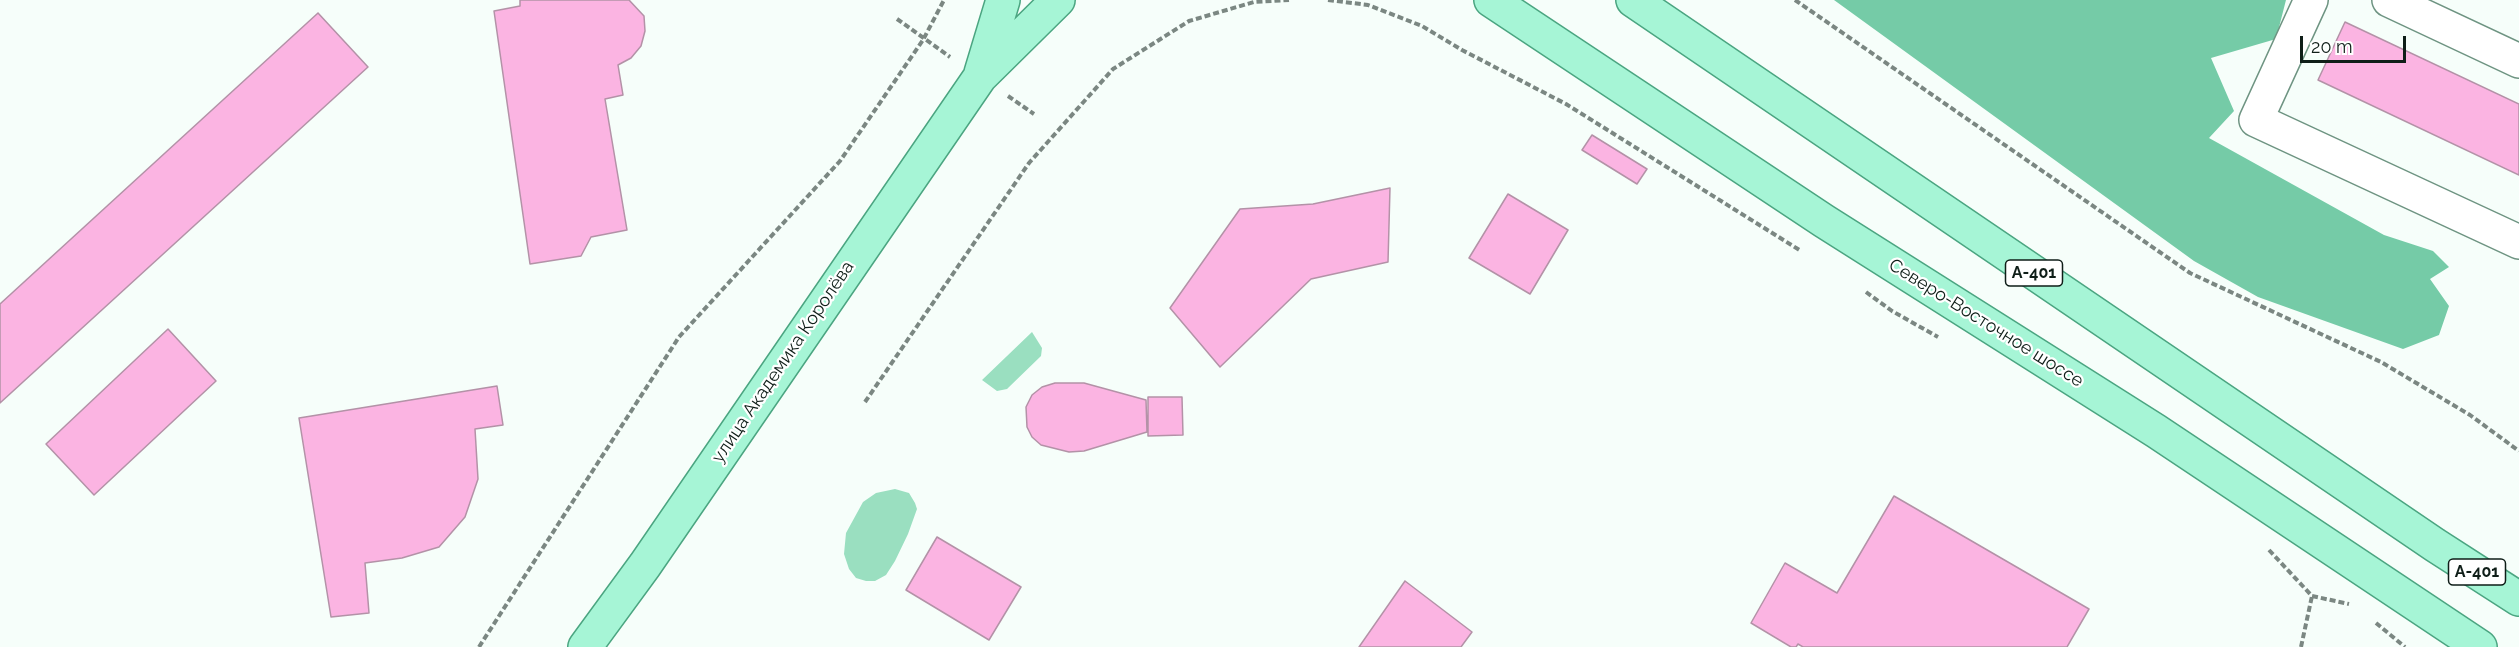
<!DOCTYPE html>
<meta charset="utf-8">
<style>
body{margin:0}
#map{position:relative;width:2519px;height:647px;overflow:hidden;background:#f6fefa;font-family:Raleway,sans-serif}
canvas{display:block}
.scale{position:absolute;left:2300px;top:36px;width:106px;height:27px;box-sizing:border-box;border:3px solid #0f1e18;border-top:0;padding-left:8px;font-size:18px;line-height:21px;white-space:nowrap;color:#0f1e18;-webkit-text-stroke:4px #fff;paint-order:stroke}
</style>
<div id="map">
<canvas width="2519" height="647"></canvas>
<div class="scale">20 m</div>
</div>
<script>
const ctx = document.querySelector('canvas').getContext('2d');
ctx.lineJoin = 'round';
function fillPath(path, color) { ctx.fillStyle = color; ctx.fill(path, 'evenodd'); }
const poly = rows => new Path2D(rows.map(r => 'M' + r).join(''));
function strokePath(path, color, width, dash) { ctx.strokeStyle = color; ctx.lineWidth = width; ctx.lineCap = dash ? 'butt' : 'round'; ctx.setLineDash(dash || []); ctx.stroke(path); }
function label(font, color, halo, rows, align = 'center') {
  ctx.font = font + ' Raleway,sans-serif'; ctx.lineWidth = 4.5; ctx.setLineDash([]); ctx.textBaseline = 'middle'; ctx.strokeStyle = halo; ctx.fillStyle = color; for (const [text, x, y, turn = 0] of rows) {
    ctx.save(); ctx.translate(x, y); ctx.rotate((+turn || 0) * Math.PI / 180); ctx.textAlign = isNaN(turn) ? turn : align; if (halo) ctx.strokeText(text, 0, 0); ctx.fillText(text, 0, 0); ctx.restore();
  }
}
fillPath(poly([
 [1032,332,1042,348,1041,356,1007,389,997,391,982,380],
 [895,489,909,493,915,503,917,509,908,534,895,561,886,575,875,581,866,581,856,578,849,569,844,554,846,533,863,502,876,493]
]), '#9adfc0');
fillPath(poly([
 [1834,0,2286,0,2276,39,2211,58,2234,111,2209,138,2384,235,2433,251,2449,267,2430,279,2449,306,2439,335,2403,349,2258,297,2194,261]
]), '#75cba7');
const building = poly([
 [520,0,629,0,644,16,645,31,641,46,631,58,618,65,623,95,605,99,627,230,591,237,581,256,530,264,494,11,520,6,520,0],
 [318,13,368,67,0,403,0,304,318,13],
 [2345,22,2519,104,2519,175,2318,80,2345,22],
 [1592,135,1647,169,1637,184,1582,150,1592,135],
 [1390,188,1388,262,1311,279,1220,367,1170,308,1240,209,1313,204,1390,188],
 [1508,194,1568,230,1530,294,1469,258,1508,194],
 [168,329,216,381,94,495,46,444,168,329],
 [1055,383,1084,383,1146,400,1147,432,1084,451,1069,452,1041,445,1032,437,1027,427,1026,407,1032,395,1042,387,1055,383],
 [497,386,503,425,475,429,478,479,465,517,439,547,402,558,365,563,369,613,331,617,299,418,497,386],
 [1148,397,1182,397,1183,435,1148,436,1148,397],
 [1894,496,2089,609,2067,647,1803,647,1798,644,1796,647,1791,647,1751,623,1785,563,1837,593,1894,496],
 [937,537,1021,587,989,640,906,590,937,537],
 [1405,581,1472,632,1461,647,1359,647,1405,581]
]);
fillPath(building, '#fbb4e2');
strokePath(building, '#b392a7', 1.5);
const minor = poly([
 [2311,0,2256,120,2519,242],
 [2389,0,2519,61]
]);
const major = poly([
 [1491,0,1824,221,2156,431,2480,647],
 [1633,0,2435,545,2519,599],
 [981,73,1003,0],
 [585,647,645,565,980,77,1058,0]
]);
strokePath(minor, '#6e9482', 36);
strokePath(major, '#4ba581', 36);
strokePath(poly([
 [1328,0,1368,5,1422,26,1462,50,1566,104,1801,251],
 [1795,0,2190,273,2381,362,2470,415,2519,451],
 [897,19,950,57],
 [1008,96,1034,114],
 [1866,292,1892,311,1938,337],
 [865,402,1029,163,1113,69,1189,21,1254,2,1289,0],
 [2269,550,2312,596,2349,604],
 [2376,623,2405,647],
 [479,647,679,337,840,161,923,40,944,0],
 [2301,647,2312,596]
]), '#7b8782', 4, [6, 3]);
strokePath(minor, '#fff', 33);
strokePath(major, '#a6f5d6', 33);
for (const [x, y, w] of [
 [2034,273,57],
 [2477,572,57]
]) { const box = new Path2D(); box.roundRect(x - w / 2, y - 13, w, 26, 4.5); ctx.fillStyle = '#fff'; ctx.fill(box); strokePath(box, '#0f1e18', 1.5); }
label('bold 16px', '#0f1e18', null, [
 ["А-401",2034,273],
 ["А-401",2477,572]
]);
label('18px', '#0f1e18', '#fff', [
 ["Северо-Восточное шоссе",1986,323,32],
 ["улица Академика Королёва",783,362,-56]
]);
</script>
